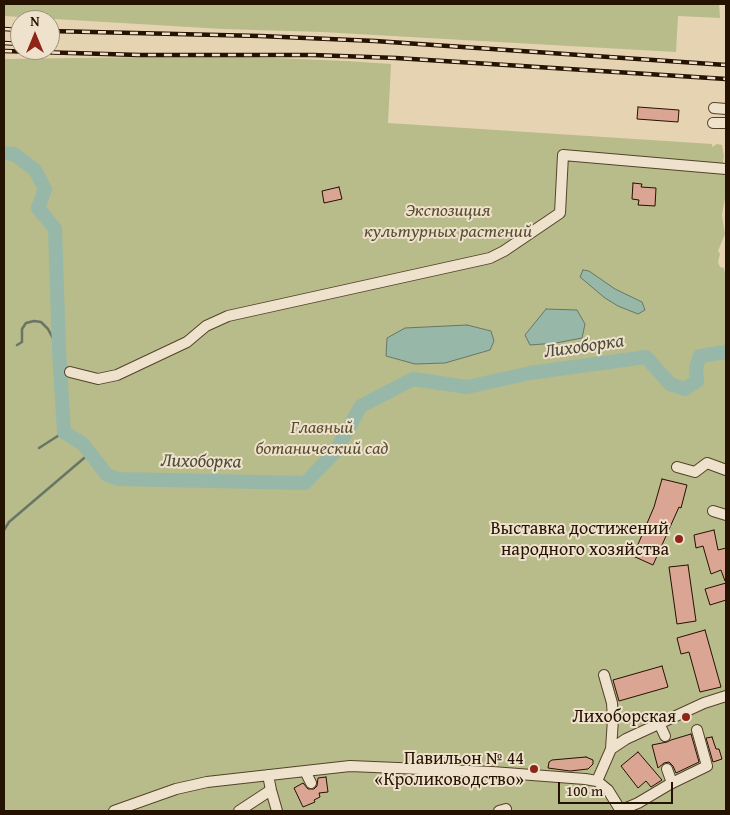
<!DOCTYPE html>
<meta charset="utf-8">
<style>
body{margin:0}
#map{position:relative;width:730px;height:815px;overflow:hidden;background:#e6d3b2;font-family:"Gentium Book Plus",serif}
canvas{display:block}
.frame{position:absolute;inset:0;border:5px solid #251200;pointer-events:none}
.north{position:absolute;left:10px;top:10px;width:50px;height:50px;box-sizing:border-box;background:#efe2cd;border:1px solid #9e8f7b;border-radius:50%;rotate:0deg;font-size:14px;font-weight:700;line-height:20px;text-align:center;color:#251200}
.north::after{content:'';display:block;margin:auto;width:18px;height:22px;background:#8f2418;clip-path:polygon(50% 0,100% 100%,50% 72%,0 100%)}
.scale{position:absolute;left:558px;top:782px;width:115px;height:22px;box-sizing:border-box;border:2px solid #251200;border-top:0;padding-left:6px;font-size:15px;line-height:18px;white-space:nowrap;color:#251200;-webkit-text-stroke:4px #efe2cd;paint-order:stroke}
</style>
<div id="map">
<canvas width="730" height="815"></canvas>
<div class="frame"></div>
<div class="north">N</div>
<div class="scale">100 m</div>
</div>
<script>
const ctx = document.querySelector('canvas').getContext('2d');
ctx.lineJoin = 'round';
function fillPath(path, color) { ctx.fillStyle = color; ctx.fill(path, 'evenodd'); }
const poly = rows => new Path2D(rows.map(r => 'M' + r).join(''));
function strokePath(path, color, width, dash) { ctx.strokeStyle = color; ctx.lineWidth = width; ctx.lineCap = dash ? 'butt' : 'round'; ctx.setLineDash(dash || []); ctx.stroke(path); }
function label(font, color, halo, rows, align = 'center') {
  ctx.font = font + ' "Gentium Book Plus",serif'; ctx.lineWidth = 4; ctx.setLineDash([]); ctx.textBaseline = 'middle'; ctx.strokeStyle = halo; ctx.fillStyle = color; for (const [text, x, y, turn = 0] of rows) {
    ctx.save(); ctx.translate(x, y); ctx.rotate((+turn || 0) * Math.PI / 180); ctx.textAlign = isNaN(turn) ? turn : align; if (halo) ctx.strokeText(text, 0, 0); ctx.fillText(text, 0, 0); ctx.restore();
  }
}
fillPath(poly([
 [4,4,719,4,720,18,678,16,676,52,322,32,223,29,4,16],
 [226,56,346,61,391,64,388,123,712,144,712,147,717,144,722,145,724,156,722,167,725,171,725,198,722,215,725,234,718,251,720,254,718,262,720,267,724,268,726,281,726,811,4,811,4,59]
]), '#b8bb8a');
const water = poly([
 [583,270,589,271,615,289,642,302,645,310,638,314,618,306,605,298,580,277,583,270],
 [546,309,577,310,585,324,582,338,556,343,530,345,525,335,546,309],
 [467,325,491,331,494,341,490,350,445,363,415,364,386,356,387,338,405,328,467,325]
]);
fillPath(water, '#97b8a8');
strokePath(water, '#697665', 1);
strokePath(poly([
 [17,345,22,342,22,329,26,323,34,321,41,322,48,329,59,350],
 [39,448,64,432],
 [4,530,9,522,90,453]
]), '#697665', 2.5);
strokePath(poly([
 [4,153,14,154,35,170,45,189,38,208,55,229,59,350,64,432,83,444,107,475,118,479,305,483,335,452,361,406,413,379,467,387,530,373,646,357,670,384,685,389,697,381,696,367,700,356,726,352]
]), '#97b8a8', 14);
const building = poly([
 [638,107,679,110,678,122,637,119,638,107],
 [633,183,642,184,641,187,656,188,655,206,638,205,639,200,632,199,633,183],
 [339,187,342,199,324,203,322,191,339,187],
 [662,479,687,485,681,508,679,507,653,565,633,556,654,507,662,479],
 [714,530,718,550,726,548,726,581,725,581,721,570,711,574,703,546,696,548,694,535,714,530],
 [688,565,696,621,677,624,669,567,688,565],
 [726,583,726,600,710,605,705,589,726,583],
 [705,630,721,687,700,692,689,652,681,654,677,638,705,630],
 [662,666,668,687,619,701,613,680,662,666],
 [691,734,699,762,676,773,673,766,669,762,664,763,658,768,652,745,667,742,671,740,691,734],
 [712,737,716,749,719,749,722,759,713,762,706,738,712,737],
 [638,752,662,780,651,787,646,781,638,788,621,766,638,752],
 [586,757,593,760,593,764,588,769,570,771,548,768,549,762,552,760,586,757],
 [326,777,328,792,319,793,320,797,314,800,315,802,303,807,294,788,303,783,308,789,314,789,317,786,318,778,326,777]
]);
fillPath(building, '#daa593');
strokePath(building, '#251200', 1);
const minor = poly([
 [714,108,726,109],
 [713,123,726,123],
 [70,372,98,379,117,375,187,342,206,326,228,316,490,258,504,251,560,213,563,155,726,169],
 [677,467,695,472,707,463,726,470],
 [713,511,726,515],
 [604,675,612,703,613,719,611,749],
 [659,723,665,736],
 [667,769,672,783],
 [305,771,311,783],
 [268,775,271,790,277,811],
 [597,781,611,749,626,739,704,703,726,696],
 [621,810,638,803,670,784,707,766,697,730],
 [114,811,176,789,207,782,350,766,492,772,585,779,597,781,608,790,621,811],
 [239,811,271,790],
 [499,811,506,809]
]);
strokePath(minor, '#55422c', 12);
strokePath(minor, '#efe2cd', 10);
const rail = poly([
 [4,29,20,30],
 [50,31,260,36,375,41,726,65],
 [4,43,20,44],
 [4,51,139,55,313,55,396,58,726,79]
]);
strokePath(rail, '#251200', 4.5);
strokePath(rail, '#efe2cd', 2.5, [8]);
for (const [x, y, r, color] of [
 [679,539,5,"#8f2418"],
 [686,717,5,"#8f2418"],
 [534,769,5,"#8f2418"]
]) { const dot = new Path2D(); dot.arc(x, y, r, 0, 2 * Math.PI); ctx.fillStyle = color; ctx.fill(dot); strokePath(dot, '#efe2cd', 2); }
label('italic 18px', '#584d30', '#efe2cd', [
 ["Экспозиция",448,211],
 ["культурных растений",448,232],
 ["Главный",322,428],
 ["ботанический сад",322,449]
]);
label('18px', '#251200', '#efe2cd', [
 ["Выставка достижений",669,529],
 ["народного хозяйства",669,550],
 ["Лихоборская",676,717],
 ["Павильон № 44",524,759],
 ["«Кролиководство»",524,780]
], 'right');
label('italic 19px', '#4d4c3b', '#efe2cd', [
 ["Лихоборка",584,347,-8],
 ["Лихоборка",201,462,1]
]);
</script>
